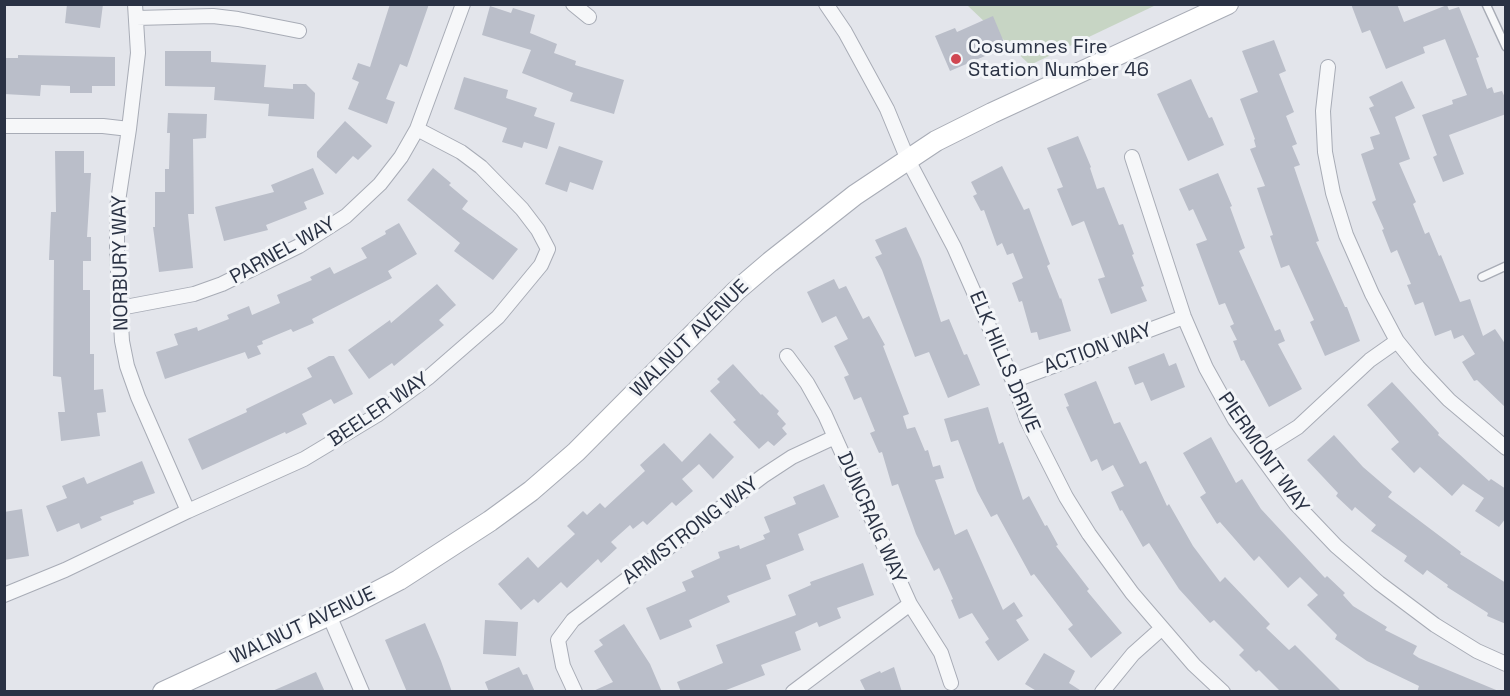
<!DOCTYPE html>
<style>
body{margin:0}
#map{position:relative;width:1510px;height:696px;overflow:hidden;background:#e3e5eb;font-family:"Space Grotesk",sans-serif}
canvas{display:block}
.frame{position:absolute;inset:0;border:6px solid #2a3244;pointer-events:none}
</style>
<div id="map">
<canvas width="1510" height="696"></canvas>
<div class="frame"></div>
</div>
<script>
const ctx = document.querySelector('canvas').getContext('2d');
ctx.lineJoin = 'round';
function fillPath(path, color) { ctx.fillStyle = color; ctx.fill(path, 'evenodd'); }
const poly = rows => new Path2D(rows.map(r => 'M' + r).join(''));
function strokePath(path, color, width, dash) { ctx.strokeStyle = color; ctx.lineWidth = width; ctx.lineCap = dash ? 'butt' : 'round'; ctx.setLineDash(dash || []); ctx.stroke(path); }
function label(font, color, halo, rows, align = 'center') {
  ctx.font = font + ' "Space Grotesk",sans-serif'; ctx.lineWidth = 6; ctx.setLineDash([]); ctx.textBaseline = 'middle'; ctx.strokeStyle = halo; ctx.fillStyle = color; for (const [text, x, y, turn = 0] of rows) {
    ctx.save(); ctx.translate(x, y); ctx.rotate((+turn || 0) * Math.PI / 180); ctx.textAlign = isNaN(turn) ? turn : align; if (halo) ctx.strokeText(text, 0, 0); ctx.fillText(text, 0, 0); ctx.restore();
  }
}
fillPath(poly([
 [967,5,1156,5,1030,65]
]), '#c7d5c4');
fillPath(poly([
 [67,4,103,4,100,28,65,23],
 [390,4,429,4,407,67,400,64,386,99,395,102,387,124,348,109,359,82,352,79,358,63,370,67],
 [1351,4,1397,4,1404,22,1447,5,1449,10,1459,7,1479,57,1476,58,1487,89,1492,87,1494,93,1502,91,1506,100,1506,114,1449,135,1464,174,1443,182,1433,157,1437,155,1422,115,1453,104,1452,100,1467,95,1445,39,1423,47,1425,53,1386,69,1370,30,1362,33],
 [490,6,511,13,513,8,535,15,530,33,557,44,554,53,576,61,575,65,624,80,614,114,570,101,573,93,522,73,531,50,482,35],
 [993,16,1006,47,950,71,935,36,955,28,957,32],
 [1274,40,1286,71,1279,74,1294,112,1286,116,1297,144,1292,146,1300,165,1294,167,1319,241,1316,242,1345,307,1347,307,1360,341,1325,356,1310,322,1314,320,1289,265,1281,268,1270,236,1273,235,1257,188,1265,186,1250,149,1256,147,1254,140,1255,139,1240,99,1258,92,1242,51],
 [165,51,211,51,211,62,266,65,264,87,293,89,293,84,306,84,315,93,314,119,268,116,269,104,214,100,215,87,165,86],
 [18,55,115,57,115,86,92,86,92,93,70,93,70,86,41,85,40,96,4,94,4,58,18,58],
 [464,77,508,90,506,98,537,108,534,116,555,123,547,149,524,142,522,148,502,142,507,128,454,109],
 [1191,79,1209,118,1212,117,1224,145,1188,161,1157,94],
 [1402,81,1415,108,1395,117,1410,159,1399,163,1416,202,1413,204,1425,234,1429,232,1439,256,1441,255,1460,302,1470,299,1483,336,1495,329,1506,345,1506,408,1477,380,1474,381,1462,362,1475,354,1463,335,1454,339,1451,330,1435,336,1423,302,1415,305,1407,285,1411,284,1397,250,1391,253,1382,230,1384,229,1372,202,1376,200,1361,154,1374,149,1370,137,1380,134,1369,108,1374,106,1369,97],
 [168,113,207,114,206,138,193,139,194,214,188,214,193,268,159,272,153,227,155,227,155,192,165,192,165,169,169,169,170,133,167,133],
 [345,121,372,146,358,160,353,156,336,174,317,157,317,152],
 [1078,136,1091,167,1090,168,1097,189,1104,187,1119,225,1123,224,1134,254,1132,255,1144,286,1141,287,1147,301,1111,314,1098,279,1105,277,1084,221,1072,226,1057,189,1063,187,1047,148],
 [559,146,603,161,593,190,570,182,567,192,545,184],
 [55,151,84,151,84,173,91,173,87,237,91,237,91,261,83,261,83,290,90,290,90,354,94,354,94,390,103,389,106,412,97,413,100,436,61,441,58,412,65,412,61,377,53,376,54,260,49,260,51,212,56,212],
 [1002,166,1024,210,1029,208,1050,264,1047,266,1060,299,1061,298,1071,331,1039,340,1037,332,1031,333,1022,301,1019,302,1012,283,1023,278,1013,253,1007,255,1002,243,997,246,984,210,981,211,973,196,977,194,971,182],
 [313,168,324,194,304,202,307,209,266,225,268,230,224,241,215,207,274,192,271,185],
 [433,168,451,183,449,185,468,201,462,209,518,249,493,280,454,251,460,243,407,200],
 [1218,173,1232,206,1230,207,1245,248,1239,251,1275,331,1280,329,1285,341,1278,344,1302,389,1269,407,1244,360,1241,361,1233,341,1237,340,1230,326,1234,324,1225,303,1219,305,1196,244,1207,240,1193,209,1189,211,1179,189],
 [399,223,417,254,388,271,392,278,312,319,314,323,293,332,291,329,262,341,263,344,257,346,261,354,248,359,245,352,165,379,156,352,178,345,174,334,197,327,198,331,229,319,227,315,249,306,252,315,280,303,277,295,312,280,310,277,330,267,334,274,367,258,361,248,386,234,385,231],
 [906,227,921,259,941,322,949,319,964,355,967,354,980,385,948,398,929,352,915,357,882,270,875,257,882,254,875,240],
 [834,279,839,289,846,286,863,319,869,316,885,345,883,346,909,414,903,416,907,429,915,427,925,451,928,450,933,467,940,465,944,478,935,480,955,535,967,529,1003,610,1014,602,1023,616,1016,620,1029,640,998,661,985,642,989,639,972,613,959,619,951,600,953,599,939,568,934,571,916,534,898,484,892,486,882,452,879,453,870,433,875,431,861,397,854,400,844,377,849,375,834,346,848,339,836,316,822,323,807,292],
 [437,284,456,305,439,320,444,325,394,366,392,363,369,379,348,350,390,320,391,323],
 [1164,353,1169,366,1176,363,1185,387,1151,401,1143,382,1135,385,1128,367],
 [329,356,334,356,353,394,334,404,331,399,302,414,307,424,286,434,285,432,202,470,188,439,247,412,246,409,312,377,307,368],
 [733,364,761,395,762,394,779,411,777,414,786,424,782,428,787,434,774,446,768,441,759,449,733,422,736,420,710,391,720,382,717,379],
 [1096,381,1114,424,1120,422,1140,464,1146,461,1167,506,1169,504,1193,546,1220,582,1225,577,1270,624,1266,628,1289,650,1295,645,1342,692,1281,692,1259,670,1256,672,1239,655,1244,650,1214,620,1210,623,1179,589,1149,543,1143,547,1122,510,1120,511,1111,492,1124,486,1113,465,1102,471,1097,459,1091,462,1066,407,1069,406,1064,394],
 [1392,382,1439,433,1438,435,1489,481,1491,479,1506,489,1506,518,1499,527,1475,511,1484,498,1463,484,1452,496,1420,467,1414,473,1391,449,1399,442,1367,405],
 [988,407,999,444,1003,442,1023,500,1029,496,1045,526,1047,525,1058,545,1056,546,1089,589,1087,591,1122,633,1091,658,1068,629,1073,625,1034,574,1031,576,997,514,991,517,977,491,958,440,951,442,944,419],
 [710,433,734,457,713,479,699,464,682,479,693,491,676,506,672,502,647,525,643,521,633,529,630,525,611,542,617,548,601,563,598,559,567,588,561,582,538,603,534,599,521,610,498,584,528,557,538,568,575,534,567,526,583,511,587,515,600,503,605,508,645,471,640,465,664,443,682,462],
 [1334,435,1363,467,1392,492,1388,497,1461,552,1460,554,1506,583,1506,624,1487,616,1488,613,1447,587,1448,585,1427,570,1423,575,1404,561,1407,556,1371,531,1376,525,1355,507,1352,511,1336,496,1338,493,1307,460],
 [1211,437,1236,483,1242,479,1261,509,1325,578,1327,576,1345,593,1343,595,1353,606,1387,627,1385,630,1417,646,1413,654,1419,658,1501,692,1417,692,1419,686,1367,661,1335,639,1337,635,1307,605,1318,595,1300,577,1288,588,1259,556,1254,561,1220,522,1217,524,1200,497,1206,493,1183,453],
 [142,461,155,493,133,501,134,504,100,517,102,520,81,529,79,523,57,532,46,506,67,498,62,486,84,477,87,484],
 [824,484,839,517,798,534,804,550,766,565,771,579,727,596,730,602,689,620,692,627,660,640,646,608,686,591,682,582,694,577,691,571,720,558,718,552,739,545,740,549,765,539,763,535,770,532,764,517,796,504,793,497],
 [22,509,29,556,4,560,4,512],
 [863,563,874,595,837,608,841,618,819,627,817,622,795,632,801,650,761,665,765,675,721,692,681,692,677,682,723,663,716,645,796,615,788,595,811,585,810,582],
 [485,620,518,622,516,656,483,654],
 [425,623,441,661,452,692,407,692,385,640],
 [624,624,650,664,662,692,591,692,613,682,594,651,603,645,599,640],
 [1044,653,1075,671,1069,683,1083,692,1038,692,1025,684],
 [519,667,523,675,527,674,535,692,489,692,485,682],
 [894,667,902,692,866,692,860,680,880,671,881,673],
 [316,672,325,692,270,692]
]), '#babec9');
const lane = poly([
 [1486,4,1506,47],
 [1482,277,1506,266]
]);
const street = poly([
 [135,4,138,53,129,129,117,208,117,253,122,341,127,366,138,397,188,511],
 [573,4,589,17],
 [826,4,845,32,887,109,908,160,954,247,1013,381,1027,420,1066,497,1089,534,1132,593,1194,665,1223,692],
 [136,18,213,16,238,19,299,31],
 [1328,67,1323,111,1325,152,1333,193,1346,235,1372,294,1397,341,1418,367,1449,400,1506,448],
 [4,126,103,126,129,129],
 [1132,157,1184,317,1206,368,1235,420,1258,452,1296,504,1336,546,1379,583,1435,625,1477,651,1506,664],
 [120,308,194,294,222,284,299,246,346,216,380,184,401,157,417,129,463,4],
 [787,356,807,383,825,415,910,604,941,653,951,683],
 [1013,381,1184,317],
 [1258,452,1298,427,1370,360,1397,341],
 [4,595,65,570,188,511,304,459,377,415,429,377,498,317,541,265,548,249,538,230,522,209,481,167,461,152,417,129],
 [329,615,362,692],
 [575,692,563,666,558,640,573,620,763,476,792,457,835,437],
 [793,692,910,604],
 [1102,692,1133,654,1161,629]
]);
const secondary = poly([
 [163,692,349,606,399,580,490,521,531,491,576,452,736,291,770,262,855,195,936,141,992,113,1228,4]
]);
strokePath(lane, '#a8acb6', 10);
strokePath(street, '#a8acb6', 16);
strokePath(secondary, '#a8acb6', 22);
strokePath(lane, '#f6f7f9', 7);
strokePath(street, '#f6f7f9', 14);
strokePath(secondary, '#fff', 20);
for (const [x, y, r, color] of [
 [956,59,6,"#d04752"]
]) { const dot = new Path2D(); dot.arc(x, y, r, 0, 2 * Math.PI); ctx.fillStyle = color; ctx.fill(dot); strokePath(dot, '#f3f5f8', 2); }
label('20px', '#2a3244', '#f3f5f8', [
 ["Cosumnes Fire",968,48],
 ["Station Number 46",968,71]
], 'left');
label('20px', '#2a3244', '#f3f5f8', [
 ["PARNEL WAY",283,251,-29],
 ["NORBURY WAY",121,263,-91],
 ["WALNUT AVENUE",690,339,-45],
 ["ACTION WAY",1098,349,-20],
 ["ELK HILLS DRIVE",1004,362,67],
 ["BEELER WAY",379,410,-34],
 ["PIERMONT WAY",1263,453,55],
 ["DUNCRAIG WAY",871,518,66],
 ["ARMSTRONG WAY",691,531,-37],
 ["WALNUT AVENUE",303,626,-25]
]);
</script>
